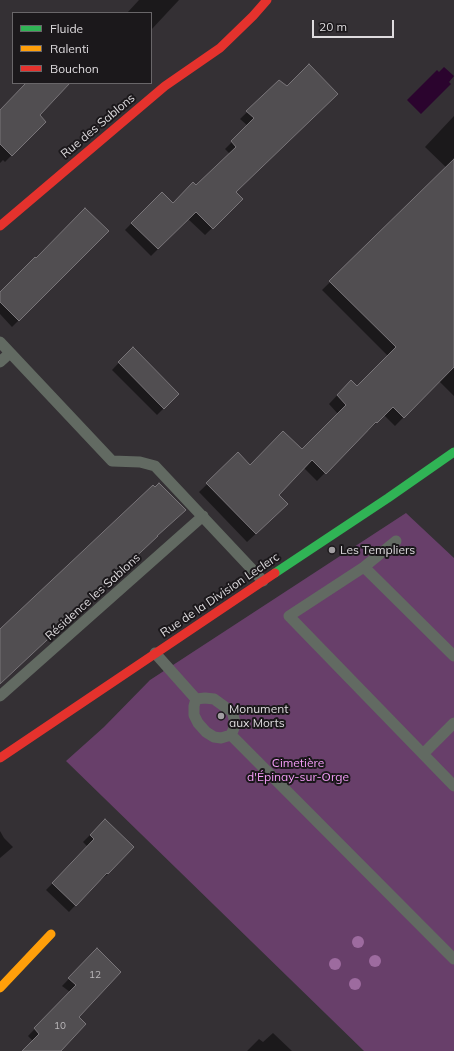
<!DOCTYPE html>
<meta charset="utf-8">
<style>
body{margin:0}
#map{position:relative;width:454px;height:1051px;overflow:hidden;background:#343034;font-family:Mulish,sans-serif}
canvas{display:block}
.legend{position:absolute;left:12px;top:12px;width:140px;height:72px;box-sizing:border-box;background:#1b181b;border:1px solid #696669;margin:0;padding:5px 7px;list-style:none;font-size:12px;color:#dedbde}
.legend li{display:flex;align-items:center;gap:8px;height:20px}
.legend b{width:20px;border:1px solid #696669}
.scale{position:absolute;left:312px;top:20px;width:82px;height:18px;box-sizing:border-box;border:2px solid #dedbde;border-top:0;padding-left:5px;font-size:12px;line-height:14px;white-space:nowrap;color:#dedbde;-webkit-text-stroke:3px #1b181b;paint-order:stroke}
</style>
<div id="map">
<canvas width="454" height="1051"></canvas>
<ul class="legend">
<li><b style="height:5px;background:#30b455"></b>Fluide</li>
<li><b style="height:5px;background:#ff9f0a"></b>Ralenti</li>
<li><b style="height:5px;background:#e5322d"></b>Bouchon</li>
</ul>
<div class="scale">20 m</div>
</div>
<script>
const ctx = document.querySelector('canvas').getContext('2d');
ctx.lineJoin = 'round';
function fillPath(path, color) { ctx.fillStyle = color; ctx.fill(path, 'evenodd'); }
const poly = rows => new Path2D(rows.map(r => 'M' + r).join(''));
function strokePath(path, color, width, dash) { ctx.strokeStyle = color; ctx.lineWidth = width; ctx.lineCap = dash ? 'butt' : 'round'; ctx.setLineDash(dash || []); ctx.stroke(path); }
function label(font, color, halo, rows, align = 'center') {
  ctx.font = font + ' Mulish,sans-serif'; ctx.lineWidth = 4; ctx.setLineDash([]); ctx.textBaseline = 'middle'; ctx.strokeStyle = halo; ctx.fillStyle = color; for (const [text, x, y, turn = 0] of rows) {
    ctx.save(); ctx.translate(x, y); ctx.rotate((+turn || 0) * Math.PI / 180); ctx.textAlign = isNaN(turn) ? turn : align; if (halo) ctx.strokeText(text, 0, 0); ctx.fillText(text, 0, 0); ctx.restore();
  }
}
fillPath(poly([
 [406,513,454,558,454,1051,364,1051,66,761,104,727,150,680]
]), '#683f6a');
fillPath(poly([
 [444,67,454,76,449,82,451,84,421,114,407,100,437,70,439,72]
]), '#2b042e');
fillPath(poly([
 [139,0,179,0,151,30,151,13,127,13],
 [279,81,235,192,242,199,205,235,188,219,151,256,125,230,161,193,173,204,196,187,230,154,225,149,248,126,240,119],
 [28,83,69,83,38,115,44,122,5,162,3,160,0,163,0,111],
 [454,116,454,173,453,174,425,147],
 [434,180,454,199,454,396,439,381,395,426,384,415,368,431,367,430,317,481,304,468,278,495,278,513,247,542,199,492,238,454,250,466,302,451,338,414,329,404,343,389,357,387,388,356,322,290],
 [85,209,108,231,12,327,0,314,0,293],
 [133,348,178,394,157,415,112,370],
 [105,820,108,874,101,880,100,879,69,912,46,890,88,847,83,842],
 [0,831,4,838,13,847,0,858],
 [97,950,78,1017,59,1051,24,1051,33,1041,28,1036,70,992,62,986],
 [273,1033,292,1051,247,1051,259,1039,263,1042]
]), '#0007');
const building = poly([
 [309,64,338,94,236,192,243,199,213,229,196,212,158,249,131,223,162,192,173,203,193,182,196,185,236,147,231,141,254,118,246,111,279,80,287,86,309,64],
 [26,83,70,83,40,115,46,122,12,156,0,144,0,110,26,83],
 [454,159,454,367,404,418,393,407,377,423,376,422,326,474,312,460,279,495,288,504,256,534,206,483,238,452,250,465,283,431,302,449,346,405,337,395,351,380,357,386,396,347,329,281,454,159],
 [85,208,109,231,19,321,0,302,0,292,35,257,36,258,85,208],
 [133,347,179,394,164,409,118,362,133,347],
 [159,483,186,510,157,536,158,536,0,684,0,629,153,485,155,487,159,483],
 [105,819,134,847,108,874,107,873,76,906,52,883,94,839,90,835,105,819],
 [97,948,121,972,79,1017,86,1024,61,1051,22,1051,39,1034,34,1028,76,985,68,978,97,948]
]);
fillPath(building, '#514e51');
strokePath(building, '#797579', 1);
strokePath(poly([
 [0,342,112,461,140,462,155,466,263,581],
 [0,362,10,353],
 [396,541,364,567,289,616,454,786],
 [364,567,454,656],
 [155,653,196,699],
 [0,696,203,516],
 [205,698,214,699,232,712,235,722,234,728,231,735,221,738,214,737,206,732,198,723,194,715,194,706,196,699,205,698],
 [231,735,454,959],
 [423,754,454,723]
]), '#626a62', 11);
strokePath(poly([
 [275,573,388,498,454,452]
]), '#30b455', 9);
strokePath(poly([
 [0,988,51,934]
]), '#ff9f0a', 9);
strokePath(poly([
 [0,226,165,86,220,48,253,16,267,0],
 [0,758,275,573]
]), '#e5322d', 9);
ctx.fillStyle = '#9d6b9f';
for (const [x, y] of [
 [358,942],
 [375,961],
 [335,964],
 [355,984]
]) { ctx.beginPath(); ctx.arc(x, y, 6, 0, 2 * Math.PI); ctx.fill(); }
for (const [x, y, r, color] of [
 [332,550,4,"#a29fa2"],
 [221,716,4,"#a29fa2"]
]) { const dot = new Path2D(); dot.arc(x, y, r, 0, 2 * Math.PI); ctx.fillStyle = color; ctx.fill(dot); strokePath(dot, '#1b181b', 1.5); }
label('10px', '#bbb8bb', null, [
 ["12",95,975],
 ["10",60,1026]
]);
label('12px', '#dedbde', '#1b181b', [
 ["Rue des Sablons",98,126,-40],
 ["Rue de la Division Leclerc",220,595,-34],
 ["Résidence les Sablons",93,597,-42]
]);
label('12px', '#dedbde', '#1b181b', [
 ["Les Templiers",340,550],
 ["Monument",229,709],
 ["aux Morts",229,723]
], 'left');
label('12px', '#f39cf6', '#1b181b', [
 ["Cimetière",298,763],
 ["d'Épinay-sur-Orge",298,777]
]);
</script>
